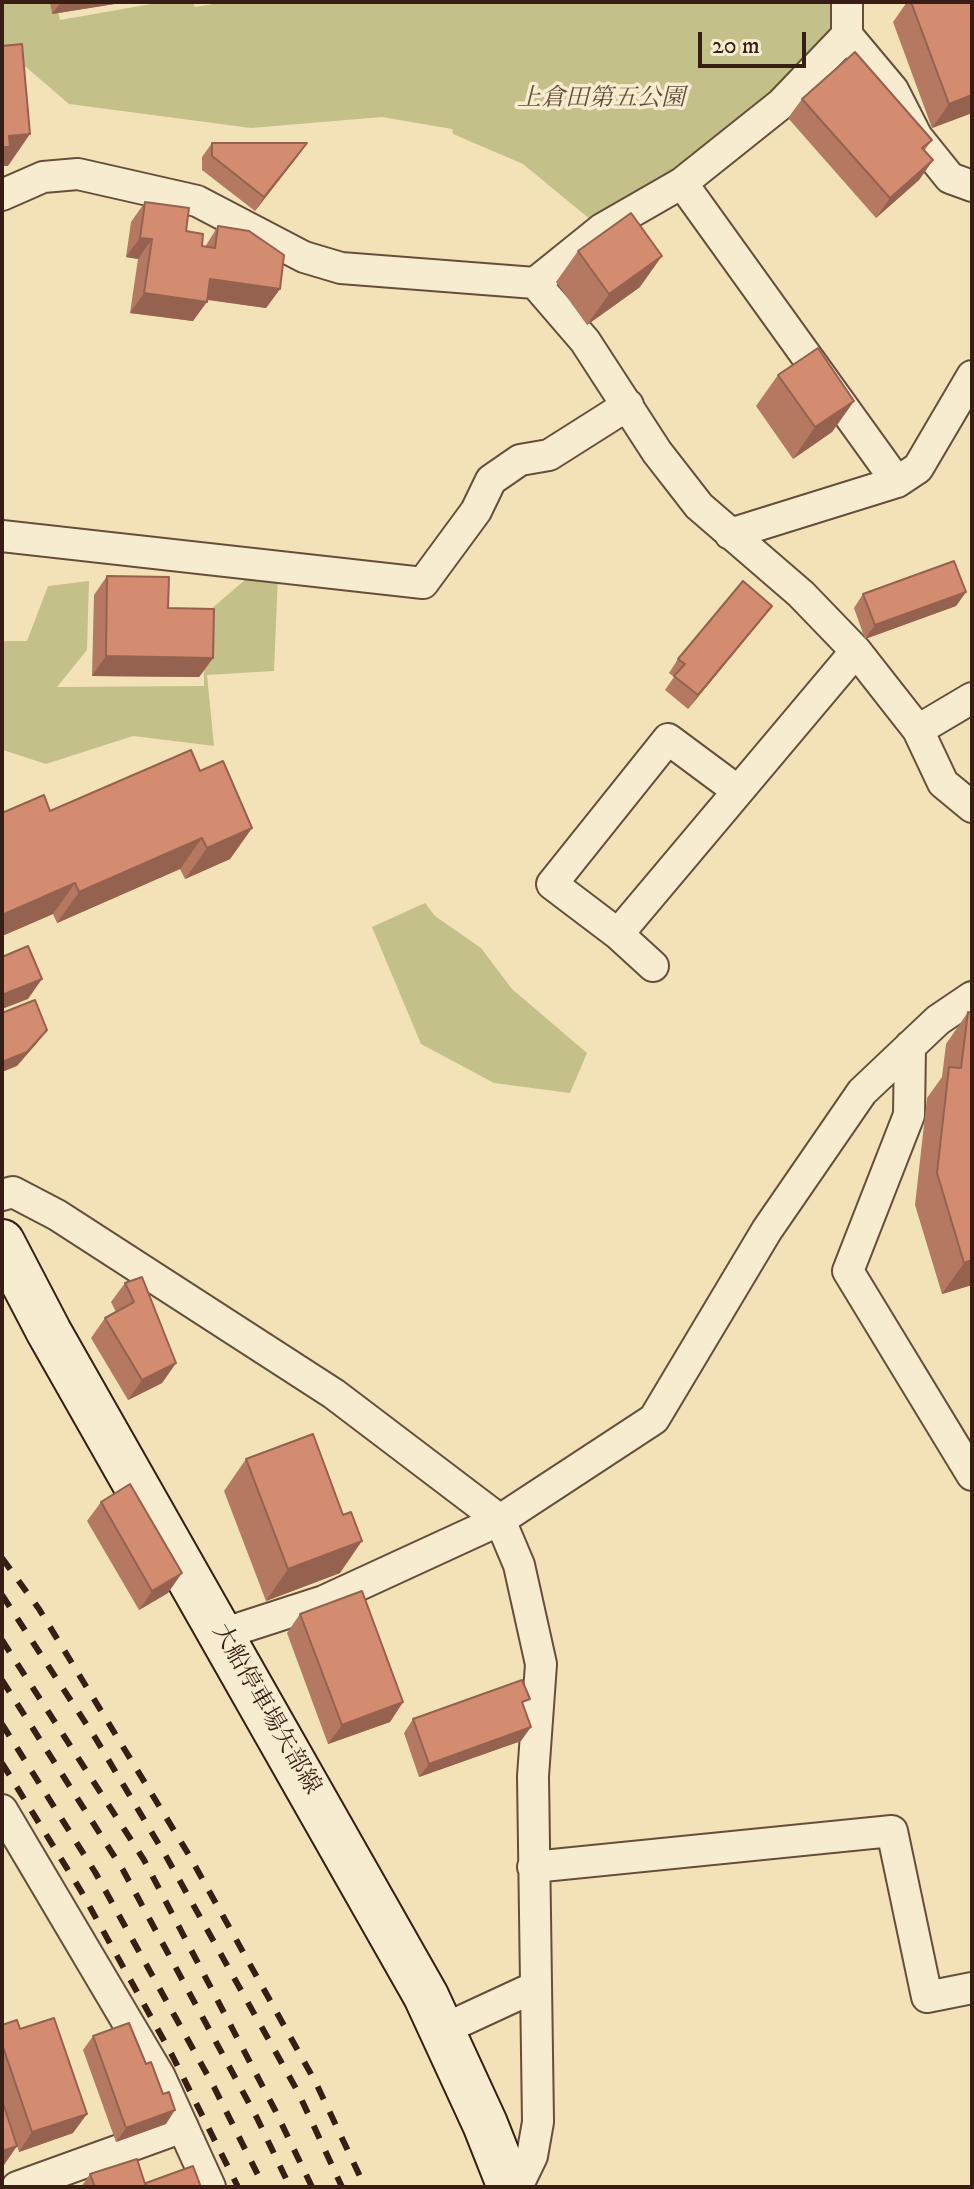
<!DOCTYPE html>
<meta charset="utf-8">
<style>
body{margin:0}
#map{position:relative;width:974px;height:2189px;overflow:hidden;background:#f3e2b7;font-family:"IM FELL DW Pica",serif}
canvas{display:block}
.frame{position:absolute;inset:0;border:4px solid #371d13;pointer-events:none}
.scale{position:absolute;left:698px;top:32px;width:108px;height:36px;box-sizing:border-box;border:4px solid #371d13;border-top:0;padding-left:10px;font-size:24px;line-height:28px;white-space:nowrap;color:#371d13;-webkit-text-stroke:6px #f7ecd0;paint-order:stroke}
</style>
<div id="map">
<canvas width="974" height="2189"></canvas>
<div class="frame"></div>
<div class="scale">20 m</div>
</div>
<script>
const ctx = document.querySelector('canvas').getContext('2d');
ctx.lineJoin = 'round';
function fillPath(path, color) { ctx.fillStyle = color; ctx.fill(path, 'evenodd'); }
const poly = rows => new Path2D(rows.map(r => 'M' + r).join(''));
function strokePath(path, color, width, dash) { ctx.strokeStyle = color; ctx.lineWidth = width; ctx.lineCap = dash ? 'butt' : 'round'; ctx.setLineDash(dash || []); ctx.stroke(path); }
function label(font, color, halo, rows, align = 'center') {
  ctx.font = font + ' "IM FELL DW Pica","Noto Serif JP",serif'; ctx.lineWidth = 7; ctx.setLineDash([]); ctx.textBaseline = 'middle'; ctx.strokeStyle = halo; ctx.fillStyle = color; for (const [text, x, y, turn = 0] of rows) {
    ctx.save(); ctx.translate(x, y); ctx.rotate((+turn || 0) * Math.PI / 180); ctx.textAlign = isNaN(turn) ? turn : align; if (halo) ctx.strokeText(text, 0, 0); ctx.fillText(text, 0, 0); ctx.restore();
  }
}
fillPath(poly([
 [2,2,56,2,60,20,162,2,193,2,195,7,225,2,831,2,832,28,772,95,673,170,591,220,523,164,453,134,452,129,382,117,251,128,69,104,26,67,2,67],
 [253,573,278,575,274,671,207,675,214,746,133,736,46,764,3,750,2,641,27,641,48,586,89,581,87,650,57,687,204,686,203,616],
 [425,903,435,916,481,948,512,989,587,1053,570,1093,494,1083,421,1044,372,927]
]), '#c3c089');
const street = poly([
 [847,35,893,90,917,137,950,178,972,186],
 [682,183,897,482,730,534],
 [2,195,43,177,78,174,197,201,304,257,341,268,535,283,602,229,682,183,781,104,847,35,847,2],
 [535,283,585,341,657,452,699,506,801,594,856,651,918,730,943,783,972,807],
 [897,482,918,468,972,376],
 [2,536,423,583,476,511,491,480,520,460,549,455,628,405],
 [918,730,972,698],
 [618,934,552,884,668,739,738,791],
 [653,966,618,934,856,651],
 [910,1046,909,1115,848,1271,972,1475],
 [2,1195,13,1192,57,1215,334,1394,500,1520,519,1565,541,1664,533,1776,538,2122,532,2156,517,2187],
 [222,1634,324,1601,500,1520,654,1419,767,1230,862,1092,938,1020,972,997],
 [2,1810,160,2077,210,2187],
 [533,1867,892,1831,927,1997,972,1988],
 [442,2030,535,1987],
 [17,2187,183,2127]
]);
const secondary = poly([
 [2,1242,49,1332,426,1996,485,2124,510,2187]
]);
strokePath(street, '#664e3c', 34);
strokePath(secondary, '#371d13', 48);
strokePath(street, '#f7ecd0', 30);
strokePath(secondary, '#f7ecd0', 44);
strokePath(poly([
 [2,1558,39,1609,189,1855,316,2083,365,2187],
 [2,1595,96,1739,167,1858,298,2092,342,2187],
 [2,1640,144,1860,275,2110,312,2187],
 [2,1680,123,1870,257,2118,290,2187],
 [2,1724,95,1872,214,2087,264,2187],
 [2,1763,81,1891,172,2055,238,2187]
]), '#371d13', 6, [14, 14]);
fillPath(poly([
 [50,2,127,2,52,14],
 [907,2,972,2,972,113,932,128,893,22],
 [802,99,932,140,924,151,933,160,919,180,876,218,788,118],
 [212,143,307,143,255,211,202,170,202,157],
 [145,202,186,231,202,246,205,247,218,226,280,289,266,308,207,300,193,321,130,313,138,259,126,257,131,222],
 [578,251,640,287,587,325,556,282],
 [778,375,854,401,832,432,793,459,756,406],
 [107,576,168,608,213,658,199,677,92,676,94,595],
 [966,592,956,606,865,639,854,608,863,594],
 [762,619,688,709,665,690,674,677,669,673,678,659],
 [200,771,252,828,230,859,185,879,180,869,57,923,53,914,2,936,2,813,50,811],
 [968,1012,972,1285,942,1294,915,1205,927,1098,942,1077,946,1044],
 [125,1283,176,1363,162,1383,128,1400,91,1338,105,1318,116,1312,111,1302],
 [246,1459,340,1573,266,1601,224,1491],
 [101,1502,168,1593,139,1610,87,1521],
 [300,1614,403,1702,390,1722,328,1744,287,1633],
 [524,1707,521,1741,419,1777,404,1733,413,1719],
 [2,2025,20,2029,73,2133,19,2152,17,2146,2,2166],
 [93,2036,166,2124,116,2142,83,2050],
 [90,2174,145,2183,201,2187,81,2187]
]), '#b57860');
fillPath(poly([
 [61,2,127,2,52,14],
 [972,95,972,113,932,128,949,104],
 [30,134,8,166,2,166,2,146,9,136],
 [307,143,298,156,255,211,264,197],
 [933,160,919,180,876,218,890,198],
 [140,238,152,239,138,259,126,257],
 [662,256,640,287,587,325,609,294],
 [210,279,280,289,266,308,197,298],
 [144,293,207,302,193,321,130,313],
 [854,401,832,432,793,459,815,427],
 [966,592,956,606,865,639,875,625],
 [772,606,762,619,688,709,698,695],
 [106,656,213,658,199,677,92,676],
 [252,828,230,859,185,879,207,848],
 [202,838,180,869,57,923,79,892],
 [75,883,53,914,2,936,2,915],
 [42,979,28,999,2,1009,2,995],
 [47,1030,37,1043,17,1066,2,1072,2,1062],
 [972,1260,972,1285,942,1294,964,1263],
 [176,1363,162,1383,128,1400,142,1380],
 [362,1541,340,1573,266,1601,288,1569],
 [182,1573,168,1593,139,1610,152,1591],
 [403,1702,390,1722,328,1744,342,1725],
 [531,1727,521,1741,419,1777,429,1764],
 [175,2110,166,2124,116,2142,126,2128],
 [87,2114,73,2133,19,2152,32,2132],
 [17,2146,4,2165,2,2166,2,2151]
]), '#94624e');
const building = poly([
 [911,2,972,2,972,95,949,104,911,2],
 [22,44,30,134,9,136,10,147,2,147,2,46,22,44],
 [855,52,932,140,922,148,933,160,890,198,802,99,855,52],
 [212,143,307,143,264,197,212,156,212,143],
 [145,202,189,208,186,231,203,234,202,246,215,248,218,226,249,231,284,255,280,289,210,279,207,302,144,293,152,239,140,238,145,202],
 [631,213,662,256,609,294,578,251,631,213],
 [818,348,854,401,815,427,778,375,818,348],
 [954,561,966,592,875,625,863,594,954,561],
 [107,576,169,577,168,608,214,609,213,658,106,656,107,576],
 [743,581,772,606,698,695,674,676,685,664,678,659,743,581],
 [191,750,200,771,223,761,252,828,207,848,202,838,79,892,75,883,2,915,2,813,44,795,50,811,191,750],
 [28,946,42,979,2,995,2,957,28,946],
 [35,1000,47,1030,27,1052,2,1062,2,1013,35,1000],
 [968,1012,972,1013,972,1260,964,1263,937,1173,949,1067,961,1068,968,1012],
 [142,1277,176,1363,142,1380,105,1318,134,1302,125,1283,142,1277],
 [313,1434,343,1515,351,1512,362,1541,288,1569,246,1459,313,1434],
 [130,1484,182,1573,152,1591,101,1502,130,1484],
 [362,1591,403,1702,342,1725,300,1614,362,1591],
 [522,1680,530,1699,522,1702,531,1727,429,1764,413,1719,522,1680],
 [54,2018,87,2114,32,2132,2,2044,2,2025,17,2020,20,2029,54,2018],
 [129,2023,146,2064,151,2062,163,2094,169,2092,175,2110,126,2128,93,2036,129,2023],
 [2,2100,17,2146,2,2151,2,2100],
 [137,2159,146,2187,95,2187,90,2174,137,2159],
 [193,2166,201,2187,147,2187,146,2183,193,2166]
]);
fillPath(building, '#d38c70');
strokePath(building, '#94624e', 2);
label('italic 24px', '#614e36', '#f7ecd0', [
 ["上倉田第五公園",601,100]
]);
label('24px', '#371d13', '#f7ecd0', [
 ["大船停車場矢部線",265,1710,60]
]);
</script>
